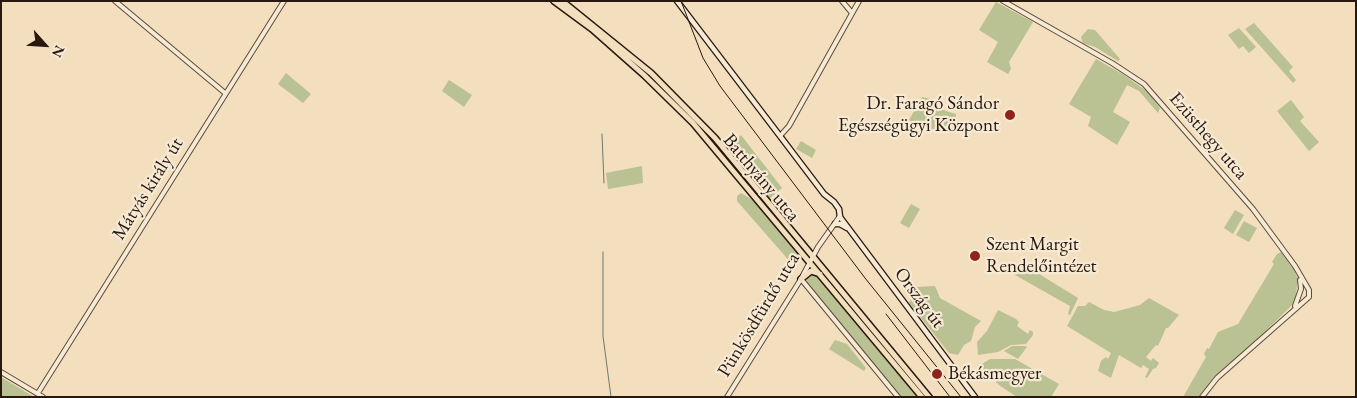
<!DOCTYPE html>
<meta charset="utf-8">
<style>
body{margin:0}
#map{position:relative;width:1357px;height:398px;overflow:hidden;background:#f3debe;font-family:"EB Garamond",serif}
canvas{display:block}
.frame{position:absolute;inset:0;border:2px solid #28180e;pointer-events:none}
.north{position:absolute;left:20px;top:20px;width:50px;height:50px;-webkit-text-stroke:4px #f7ead5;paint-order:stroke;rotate:116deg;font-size:14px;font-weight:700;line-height:20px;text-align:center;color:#28180e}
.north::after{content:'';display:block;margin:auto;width:18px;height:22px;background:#28180e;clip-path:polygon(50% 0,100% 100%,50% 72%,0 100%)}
</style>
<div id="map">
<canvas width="1357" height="398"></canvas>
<div class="frame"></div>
<div class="north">N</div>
</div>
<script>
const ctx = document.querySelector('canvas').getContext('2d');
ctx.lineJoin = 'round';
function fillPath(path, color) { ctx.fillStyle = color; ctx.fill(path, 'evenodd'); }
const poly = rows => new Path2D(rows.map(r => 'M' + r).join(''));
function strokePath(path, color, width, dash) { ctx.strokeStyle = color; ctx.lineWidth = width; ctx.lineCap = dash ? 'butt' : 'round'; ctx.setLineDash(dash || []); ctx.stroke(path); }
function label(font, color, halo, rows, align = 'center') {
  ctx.font = font + ' "EB Garamond",serif'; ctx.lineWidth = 4.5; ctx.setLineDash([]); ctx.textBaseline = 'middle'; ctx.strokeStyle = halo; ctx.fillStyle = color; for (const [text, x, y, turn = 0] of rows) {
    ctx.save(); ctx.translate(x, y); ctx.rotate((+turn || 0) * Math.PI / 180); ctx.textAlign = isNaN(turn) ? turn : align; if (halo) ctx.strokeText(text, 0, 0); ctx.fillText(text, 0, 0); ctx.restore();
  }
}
fillPath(poly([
 [996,2,1033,22,1009,62,1011,69,1008,74,987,62,998,42,979,30],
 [1254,23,1293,67,1289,71,1296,80,1293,83,1245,29],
 [1239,28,1256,47,1249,53,1243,46,1239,49,1228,35],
 [1088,29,1095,30,1120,59,1118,61,1095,47,1083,43,1081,37],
 [1096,59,1124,75,1148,92,1160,108,1158,113,1139,91,1127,85,1113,112,1130,122,1117,145,1088,126,1091,117,1069,104],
 [286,73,311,94,303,103,278,84],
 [449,80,472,95,464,107,442,91],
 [922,97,935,100,936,108,956,114,955,124,930,130,909,120],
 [1291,100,1304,117,1300,121,1319,142,1309,151,1277,111],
 [741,135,782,188,769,199,728,146],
 [801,141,816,150,812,158,796,149],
 [642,166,643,183,608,189,606,173],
 [741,193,756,202,801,256,795,262,792,264,737,201,737,196],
 [911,204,920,209,909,228,900,223],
 [1235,210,1244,215,1233,234,1224,228],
 [1244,221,1257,228,1249,242,1236,235],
 [1281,252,1293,268,1298,279,1295,302,1249,348,1214,377,1199,397,1183,397,1206,357,1204,354,1207,348,1209,349,1218,332,1238,324,1274,264,1272,262,1277,254],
 [1023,264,1078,298,1070,315,1068,314,1070,306,1015,275],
 [811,273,817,276,918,397,901,397,807,283,807,278],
 [935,286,940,298,981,321,975,327,971,341,964,345,958,355,949,353,909,303,917,287],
 [1149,298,1179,315,1168,328,1166,328,1158,346,1156,345,1146,357,1151,361,1153,358,1159,363,1156,368,1153,369,1147,378,1145,377,1149,369,1143,365,1141,368,1119,355,1111,378,1098,371,1101,361,1106,357,1108,359,1111,353,1067,326,1078,306,1085,306,1089,302,1104,310,1114,312,1140,305],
 [998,310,1016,319,1019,322,1017,326,1028,334,1030,330,1033,332,1033,335,1026,344,1011,345,998,352,978,355,977,342,987,331],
 [835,340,847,344,866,368,864,371,829,349],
 [1012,346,1025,346,1027,347,1018,359,1004,351],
 [990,359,1015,359,1059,384,1051,397,1017,397,999,385,983,368,982,364],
 [1,377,34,397,1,397]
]), '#bac192');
strokePath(poly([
 [602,134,604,183],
 [603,252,603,336,611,397]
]), '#6d7a6e', 1);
const tertiary = poly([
 [115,1,225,93],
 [842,1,852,13],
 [1003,1,1112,63,1144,84,1253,209,1295,266,1309,290,1309,297,1217,378,1202,397],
 [780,136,789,126,859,1],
 [801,279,898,397],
 [1295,306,1301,289,1300,280],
 [1,372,43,397],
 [38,393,284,1],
 [727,397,801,279,818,247,840,216]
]);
const secondary = poly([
 [677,1,780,136,824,194,834,202,839,209,840,217,975,397],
 [835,224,840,224,847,228]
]);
const primary = poly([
 [554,1,592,29,644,75,693,123,922,397],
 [562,1,651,73,715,138,929,397],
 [801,279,811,271,820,274]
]);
strokePath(tertiary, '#5b4a3a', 6);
strokePath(secondary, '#28180e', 7);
strokePath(primary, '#28180e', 8);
strokePath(tertiary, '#f7ead5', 4);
strokePath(secondary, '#f7ead5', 4.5);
strokePath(primary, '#f3debe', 5);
strokePath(poly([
 [681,1,703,58,720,86,865,278,961,397],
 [886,314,950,397]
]), '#28180e', 1);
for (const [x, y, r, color] of [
 [1010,115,6,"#8f2418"],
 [975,256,6,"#8f2418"],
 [937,374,6,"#8f2418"]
]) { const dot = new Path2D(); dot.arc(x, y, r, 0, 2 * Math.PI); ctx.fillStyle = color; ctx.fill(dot); strokePath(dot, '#f7ead5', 2); }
label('19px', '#28180e', '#f7ead5', [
 ["Dr. Faragó Sándor",999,104,"right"],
 ["Egészségügyi Központ",999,126,"right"],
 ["Szent Margit",986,245],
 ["Rendelőintézet",986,267],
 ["Békásmegyer",948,374]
], 'left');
label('19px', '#28180e', '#f7ead5', [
 ["Ezüsthegy utca",1208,136,49],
 ["Batthyány utca",761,178,50],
 ["Mátyás király út",148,189,-58],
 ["Ország út",919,298,53],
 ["Pünkösdfürdő utca",759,315,-59]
]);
</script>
